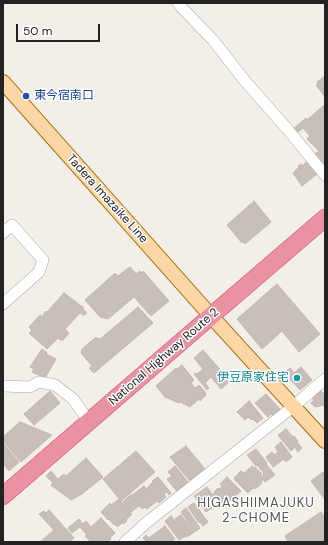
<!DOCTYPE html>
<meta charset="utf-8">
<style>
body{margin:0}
#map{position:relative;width:328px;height:545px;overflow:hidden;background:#f2efe9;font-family:"DM Sans",sans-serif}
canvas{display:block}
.frame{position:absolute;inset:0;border:4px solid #222;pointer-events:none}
.scale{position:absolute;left:16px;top:24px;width:84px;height:18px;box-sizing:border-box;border:2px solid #222;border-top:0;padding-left:5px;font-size:12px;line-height:14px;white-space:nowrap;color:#222;-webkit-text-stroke:3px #fff;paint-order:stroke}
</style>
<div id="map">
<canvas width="328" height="545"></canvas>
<div class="frame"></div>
<div class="scale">50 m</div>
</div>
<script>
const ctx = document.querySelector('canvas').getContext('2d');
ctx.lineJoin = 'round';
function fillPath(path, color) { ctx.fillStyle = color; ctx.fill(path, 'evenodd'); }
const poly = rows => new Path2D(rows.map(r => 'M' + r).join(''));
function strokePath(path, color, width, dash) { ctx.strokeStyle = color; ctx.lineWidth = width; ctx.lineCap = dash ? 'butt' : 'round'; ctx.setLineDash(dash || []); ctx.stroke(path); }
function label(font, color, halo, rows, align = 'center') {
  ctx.font = font + ' "DM Sans","Noto Sans JP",sans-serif'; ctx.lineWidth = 3; ctx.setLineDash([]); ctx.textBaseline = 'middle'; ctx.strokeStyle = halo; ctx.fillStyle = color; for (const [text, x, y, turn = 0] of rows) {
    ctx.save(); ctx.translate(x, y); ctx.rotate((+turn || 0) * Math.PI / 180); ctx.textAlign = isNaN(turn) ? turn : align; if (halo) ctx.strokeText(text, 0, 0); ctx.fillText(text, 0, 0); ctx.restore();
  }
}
const building = poly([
 [325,76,325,97,316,85,318,83,317,82,325,76],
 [323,106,325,108,325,166,315,154,319,151,307,139,310,136,303,128,297,133,293,129,306,118,307,120,323,106],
 [309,160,317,170,315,172,317,174,302,186,293,173,299,167,298,166,301,164,302,166,309,160],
 [254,201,271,222,245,244,243,242,242,243,227,225,254,201],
 [130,267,136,274,140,271,142,273,143,271,169,301,151,316,134,297,108,319,100,317,85,300,115,273,118,276,130,267],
 [277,284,320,334,299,352,282,331,262,349,237,319,277,284],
 [64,293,84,308,83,309,86,312,86,314,83,315,80,313,65,329,69,333,63,340,60,340,59,337,47,349,29,333,32,330,29,327,40,315,43,317,44,316,43,315,46,311,47,312,64,293],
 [138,307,153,323,94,373,89,368,92,366,81,353,82,352,81,350,96,337,97,339,99,338,100,339,138,307],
 [42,349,47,353,46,354,56,359,45,378,32,372,34,369,30,367,42,349],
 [203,350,230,381,221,389,211,377,205,383,209,388,207,390,194,374,196,373,197,374,203,369,194,358,203,350],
 [182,365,194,380,191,383,195,388,199,385,206,393,205,393,206,395,200,401,199,399,190,407,180,402,179,403,165,397,156,386,176,368,177,369,182,365],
 [301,367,312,380,300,390,291,380,288,383,282,375,290,368,294,373,301,367],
 [50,391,60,403,34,425,24,414,50,391],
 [321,391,325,395,325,405,315,407,311,403,314,400,312,398,321,391],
 [266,394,280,409,273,416,271,414,268,417,255,403,266,394],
 [249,401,263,418,257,423,254,420,250,419,248,417,245,420,237,412,249,401],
 [20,422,52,435,21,462,3,441,3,437,20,422],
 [286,429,293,437,294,436,298,441,297,442,302,448,298,452,295,447,291,451,278,435,286,429],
 [281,442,292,457,286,462,284,459,273,467,266,457,272,452,274,455,278,452,275,447,281,442],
 [3,443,19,462,9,471,3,464,3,443],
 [186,446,205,469,191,482,170,457,186,446],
 [256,449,267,463,264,465,262,462,256,466,247,455,256,449],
 [136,451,155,472,121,501,103,479,136,451],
 [86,458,103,477,82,494,71,500,51,485,53,483,46,476,51,471,58,479,64,474,66,476,86,458],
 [261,462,264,466,266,464,275,475,265,482,261,477,264,475,263,474,264,473,257,465,261,462],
 [175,466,189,483,178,493,167,479,172,476,168,472,175,466],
 [252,466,254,468,255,467,262,474,260,476,263,479,261,482,262,483,255,489,253,488,248,493,235,480,235,479,234,478,241,471,244,473,252,466],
 [323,472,325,475,325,500,311,481,323,472],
 [158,477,171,493,169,495,167,492,164,494,166,497,159,503,147,488,153,482,152,481,158,477],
 [227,477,241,491,229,502,230,503,225,507,213,494,215,493,214,492,218,488,219,489,222,487,220,484,227,477],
 [144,486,157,501,147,509,145,507,142,509,131,496,144,486],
 [207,487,215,498,208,503,212,508,206,512,194,496,207,487],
 [130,495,139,506,131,512,123,502,130,495],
 [119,499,132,514,126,520,127,521,123,524,122,523,117,527,115,524,114,525,109,519,108,520,101,512,110,503,111,505,119,499],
 [194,503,208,522,203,526,200,522,199,523,188,507,194,503],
 [186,508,200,528,195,532,181,512,186,508],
 [49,510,74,538,69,542,40,542,54,530,39,514,44,511,46,513,49,510],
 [321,512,325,518,325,542,288,542,285,536,321,512],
 [181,515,194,532,187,537,175,519,181,515],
 [171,516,186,536,179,540,165,521,171,516],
 [101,518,115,533,110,538,111,539,107,542,91,542,85,536,87,535,80,527,72,533,68,528,79,519,83,524,86,521,91,527,101,518],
 [165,526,175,539,170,542,147,542,143,538,146,535,149,538,165,526]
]);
fillPath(building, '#c7bfb8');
strokePath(building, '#c4b6ab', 1);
const minor = poly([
 [178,3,181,7,213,40,245,81,289,131,325,175],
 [3,233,12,225,43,260,39,272,3,304],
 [3,386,30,387,39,382,55,385,73,399,89,422],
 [125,542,146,523,294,406,325,379]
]);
const major = poly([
 [3,82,211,316,325,441]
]);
const highway = poly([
 [3,496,211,316,325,218]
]);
strokePath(minor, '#a9a9a9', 12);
strokePath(major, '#a06b00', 16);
strokePath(highway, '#dc2a67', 18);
strokePath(minor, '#fff', 11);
strokePath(major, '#fcd6a4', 14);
strokePath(highway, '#e892a2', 17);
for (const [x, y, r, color] of [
 [26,96,4,"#1a4fb4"],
 [297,378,4,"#0f9aa8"]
]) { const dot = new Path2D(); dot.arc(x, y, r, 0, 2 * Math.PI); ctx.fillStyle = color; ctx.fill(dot); strokePath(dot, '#fff', 1.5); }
label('12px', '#164399', '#fff', [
 ["東今宿南口",34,96]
], 'left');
label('12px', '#222', '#fff', [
 ["Tadera Imazaike Line",107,199,48],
 ["National Highway Route 2",164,357,-41]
]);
label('12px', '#0d838f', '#fff', [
 ["伊豆原家住宅",289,378]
], 'right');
ctx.letterSpacing = '1px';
label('13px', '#555', '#fff', [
 ["HIGASHIIMAJUKU",256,504],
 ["2-CHOME",256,519]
]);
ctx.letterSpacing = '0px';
</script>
